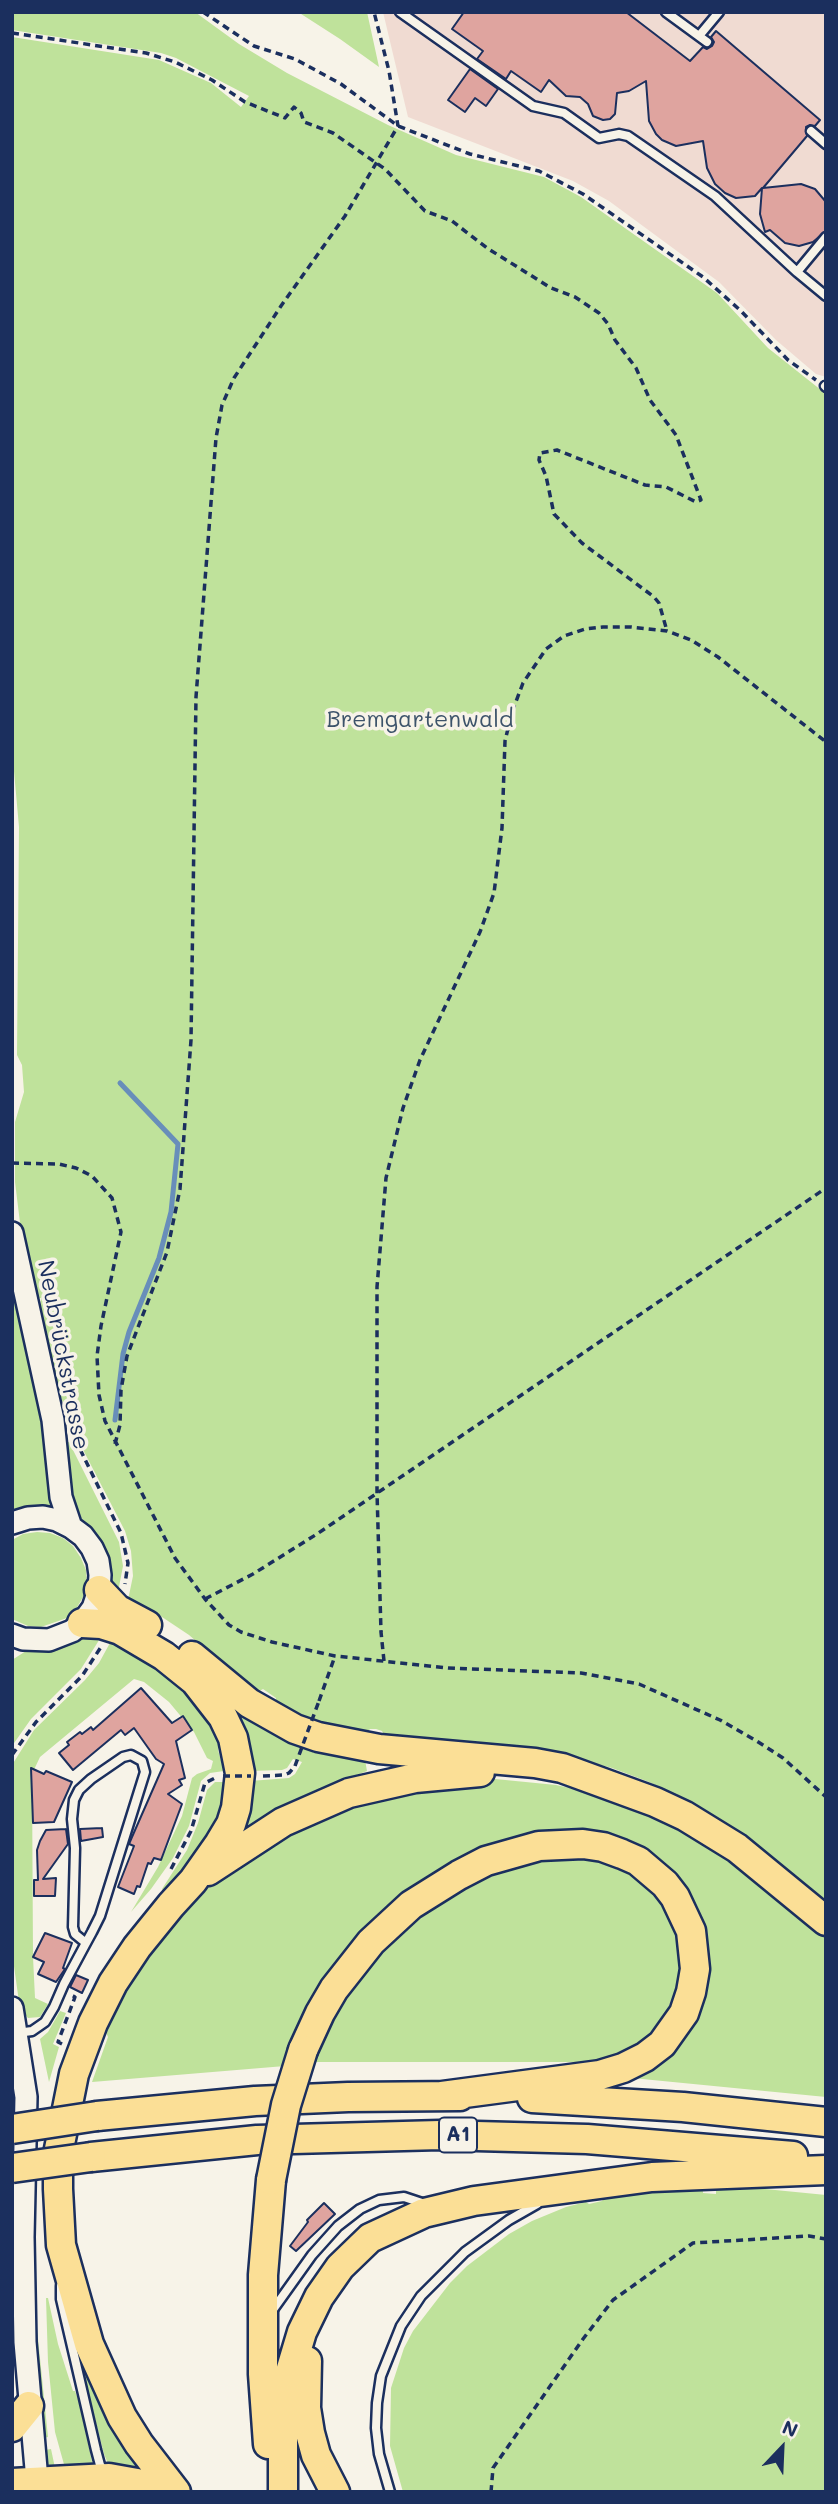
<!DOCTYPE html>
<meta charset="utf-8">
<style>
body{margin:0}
#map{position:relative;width:838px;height:2504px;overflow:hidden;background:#f7f3e8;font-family:Mali,sans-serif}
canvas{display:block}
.frame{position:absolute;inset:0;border:14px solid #1b2f5e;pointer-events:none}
.north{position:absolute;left:747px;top:2413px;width:70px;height:70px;-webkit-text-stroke:5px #f7f3e8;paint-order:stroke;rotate:23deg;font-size:19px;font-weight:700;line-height:28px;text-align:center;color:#1b2f5e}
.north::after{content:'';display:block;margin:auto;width:24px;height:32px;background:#1b2f5e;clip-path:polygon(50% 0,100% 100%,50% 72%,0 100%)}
</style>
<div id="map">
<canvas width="838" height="2504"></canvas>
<div class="frame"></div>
<div class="north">N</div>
</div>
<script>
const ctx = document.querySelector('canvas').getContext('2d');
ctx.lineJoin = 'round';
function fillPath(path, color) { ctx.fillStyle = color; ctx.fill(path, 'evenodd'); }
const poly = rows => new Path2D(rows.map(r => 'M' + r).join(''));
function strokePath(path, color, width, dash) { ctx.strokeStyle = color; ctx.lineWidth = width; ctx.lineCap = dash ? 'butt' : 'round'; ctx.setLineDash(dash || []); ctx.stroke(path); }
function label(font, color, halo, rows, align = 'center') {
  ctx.font = font + ' Mali,sans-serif'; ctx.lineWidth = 7; ctx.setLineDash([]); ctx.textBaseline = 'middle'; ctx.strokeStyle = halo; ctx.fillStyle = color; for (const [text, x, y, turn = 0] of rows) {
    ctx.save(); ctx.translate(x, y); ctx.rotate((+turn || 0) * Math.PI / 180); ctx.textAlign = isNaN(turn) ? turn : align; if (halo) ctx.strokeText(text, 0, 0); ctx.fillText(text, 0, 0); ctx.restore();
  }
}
fillPath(poly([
 [383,12,826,12,826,377,816,374,776,340,719,282,609,201,573,181,408,117]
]), '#f0dbd2');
fillPath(poly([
 [12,12,195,12,239,44,287,73,388,125,456,155,544,177,581,197,717,293,768,348,826,394,826,1906,725,1822,690,1801,649,1782,612,1768,559,1754,387,1741,382,1731,376,1729,370,1729,366,1733,313,1724,276,1707,276,1698,263,1689,256,1693,189,1635,156,1613,128,1600,133,1576,131,1551,125,1531,77,1438,58,1390,39,1326,41,1298,33,1299,23,1247,15,1182,15,1122,24,1092,22,1065,17,1055,19,827,12,749,12,37,159,60,211,83,241,107,249,96,176,58,161,53,12,30],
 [298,12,367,12,379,67,340,39],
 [12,1278,42,1398,56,1504,49,1510,12,1515],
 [69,1442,119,1542,123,1566,118,1592,114,1589,93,1532,72,1507,63,1443],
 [37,1532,50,1533,63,1538,73,1546,81,1558,86,1570,87,1584,83,1597,76,1609,67,1618,41,1627,28,1626,12,1619,12,1540,23,1534],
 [80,1635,101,1637,81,1669,31,1719,12,1746,12,1660,26,1651],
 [111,1641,139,1657,184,1689,209,1721,220,1741,218,1750,224,1771,210,1773,201,1781,189,1826,173,1858,151,1889,131,1912,158,1867,182,1816,192,1778,197,1774,211,1769,213,1761,207,1758,194,1732,169,1702,144,1682,134,1679,40,1757,32,1774,33,1957,35,1998,48,2004,40,2017,28,2018,20,2009,12,1952,12,1765,34,1730,85,1680,99,1663],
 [220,1693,284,1741,286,1739,365,1760,367,1771,310,1793,254,1822,247,1834,229,1849,250,1781,289,1778,295,1774,302,1762,293,1759,287,1768,282,1770,250,1771,250,1747,238,1733],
 [485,1778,556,1785,601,1795,643,1809,709,1843,796,1910,826,1937,826,2097,632,2078,655,2059,701,1940,609,1842,423,1888,285,2066,92,2082,108,2037,105,2030,137,1969,176,1916,224,1871,338,1805],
 [215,1782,224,1782,222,1802,216,1818,192,1858,164,1892,162,1889,187,1850,198,1823,207,1790],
 [555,1858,581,1858,602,1861,621,1868,646,1884,656,1896,670,1918,676,1931,681,1960,676,1989,666,2013,645,2039,622,2053,593,2062,315,2062,329,2026,353,1986,381,1950,419,1916,469,1885,489,1876,533,1861],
 [60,2011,66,2013,53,2044,59,2047,49,2082,40,2039,48,2032],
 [703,2188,703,2193,716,2194,716,2188,765,2189,826,2195,826,2492,403,2492,390,2446,391,2388,404,2348,413,2331,450,2283,467,2266,509,2234,532,2221,566,2207,586,2202,589,2204,602,2201,604,2198,632,2193,660,2189],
 [46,2298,48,2298,58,2344,73,2391,75,2391,79,2402,93,2466,65,2468,55,2432,48,2362],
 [33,2325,37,2329,48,2437,43,2438,45,2450,51,2449,55,2468,45,2469],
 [82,2357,160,2483,109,2466,104,2454,80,2360]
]), '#bfe29b');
strokePath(poly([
 [115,1420,123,1354,129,1332,159,1258,171,1212,178,1144,120,1083]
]), '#688eba', 5);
const building = poly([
 [464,12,626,12,690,61,703,47,707,49,712,46,714,42,711,37,716,31,820,120,815,126,810,125,806,127,807,136,763,188,801,184,815,189,826,202,826,231,813,242,799,246,785,243,770,230,765,232,760,214,762,188,755,196,736,198,725,193,715,184,707,168,703,141,676,146,662,140,656,134,649,121,646,81,629,91,617,93,615,114,610,119,603,120,593,116,588,104,580,97,566,96,549,80,541,92,511,71,506,79,477,59,483,51,452,29,464,12],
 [470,69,498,89,486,106,475,98,465,112,448,100,470,69],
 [141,1688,172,1723,183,1716,192,1730,176,1741,185,1778,179,1780,182,1785,168,1794,182,1804,161,1860,154,1858,151,1864,148,1863,140,1887,137,1886,134,1894,118,1887,134,1846,129,1844,132,1837,164,1764,156,1759,134,1728,125,1735,121,1730,73,1770,59,1753,69,1745,67,1742,80,1732,82,1734,91,1727,93,1730,141,1688],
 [31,1768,44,1774,46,1771,72,1782,54,1822,33,1823,31,1768],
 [102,1828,103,1837,81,1841,80,1829,102,1828],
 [66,1829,68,1844,43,1879,56,1878,55,1896,34,1896,34,1880,38,1880,37,1850,40,1841,46,1830,66,1829],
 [45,1933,72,1943,63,1968,65,1969,56,1982,38,1974,44,1962,33,1957,45,1933],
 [76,1975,88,1980,82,1993,70,1987,76,1975],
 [324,2203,335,2214,296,2251,290,2246,308,2222,307,2220,324,2203]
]);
fillPath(building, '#dfa49f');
strokePath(building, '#1b2f5e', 2);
const lane = poly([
 [400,12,533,106,564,113,599,138,619,134,628,136,715,196,797,272],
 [666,12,707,42],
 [699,36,719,12],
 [811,131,826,144],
 [826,237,797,272,826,296],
 [825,386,826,387],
 [17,2033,32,2031,45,2022,54,2007,64,1984,86,1943,92,1932,100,1916,145,1772,142,1761,131,1755,123,1757,91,1779,79,1790,74,1800,72,1819,75,1848,73,1927,75,1934,86,1943],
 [61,2286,61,2299,96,2450,100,2465,106,2474],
 [272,2311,312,2255,338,2226,360,2209,379,2200,404,2197,425,2204],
 [390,2492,379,2454,376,2428,377,2403,381,2376,401,2326,421,2296,465,2252,509,2220,537,2204]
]);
const secondary = poly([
 [12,1233,53,1420,61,1497,71,1527],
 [12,1523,28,1518,43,1517,57,1520,71,1527,83,1536,92,1548,98,1561,100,1575,99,1590,93,1608,82,1623,72,1631,49,1640,23,1639,12,1635],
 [12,2008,26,2097,23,2237,25,2342,38,2492]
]);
const highway = poly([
 [99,1590,117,1609,147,1625],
 [82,1623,101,1624,120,1630,164,1656,195,1681,223,1717,233,1738,240,1773,236,1808,231,1824,219,1844,193,1881,171,1905,137,1947,113,1983,93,2023,74,2074,58,2154,58,2189,61,2245,89,2344,122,2417,139,2444,176,2492],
 [192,1656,249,1703,295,1729,318,1737,379,1749,535,1763,562,1768,655,1802,685,1816,737,1848,826,1921],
 [208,1871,283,1822,349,1793,415,1778,480,1772],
 [303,2050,320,2013,334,1989,371,1942,411,1905,459,1875,486,1861,539,1846,583,1844,603,1847,622,1854,638,1861,665,1884,675,1897,691,1931,695,1969,691,1992,684,2013,662,2044,645,2057,623,2068,600,2075,442,2096],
 [532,2098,683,2107,826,2122],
 [97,2116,255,2101,348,2097,460,2096],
 [91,2157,257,2140,440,2135,587,2139,793,2156],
 [307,2361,306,2408,310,2433,316,2455,335,2492],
 [12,2427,29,2406],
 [268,2444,263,2374,263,2275,271,2180],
 [12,2483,109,2478,137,2483,155,2492],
 [283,2492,283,2422,290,2372,302,2332,319,2297,340,2267,370,2238,424,2213,474,2201,652,2177,826,2170]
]);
strokePath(lane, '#1b2f5e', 13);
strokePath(secondary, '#1b2f5e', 26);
strokePath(highway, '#1b2f5e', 33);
strokePath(poly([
 [203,12,254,46,295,59,341,84,398,126,470,154,539,171,583,194,703,277,741,311,788,360,816,380],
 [12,33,146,53,175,62,212,80,245,102,285,118,294,107,301,113,304,122,333,133,385,169,425,211,452,221,487,248,551,288,575,297,599,313,608,324,615,340,636,368,650,400,676,435,701,500,696,502,666,487,645,485,557,450,540,453,539,460,546,476,554,514,582,543,654,597,659,603,667,631],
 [12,1163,59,1164,76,1168,92,1176,112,1198,121,1232,101,1326,97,1356,99,1395,105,1421,175,1558,205,1599,229,1625,241,1632,272,1642,335,1656,448,1668,581,1673,639,1684,720,1720,755,1740,783,1758,826,1797],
 [75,1439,121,1533,128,1563,125,1584],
 [115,1444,120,1425,121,1390,127,1356,167,1252,180,1189,191,1040,196,697,216,438,222,405,234,378,281,306,345,216,398,126,389,71,374,12],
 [205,1599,253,1574,317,1534,826,1188],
 [384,1661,381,1632,377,1492,377,1287,386,1178,403,1108,420,1060,480,932,494,893,502,828,505,741,512,712,523,683,546,649,564,636,585,629,603,627,631,627,667,631,691,640,718,657,826,742],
 [319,1701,335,1656],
 [12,1755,36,1722,82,1676,101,1647],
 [263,1776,284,1775,289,1773,295,1766],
 [171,1869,191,1831,205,1783,217,1777],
 [62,2044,58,2042,75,1997,71,1995],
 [491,2492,493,2468,583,2339,613,2300,693,2243,809,2236,826,2239]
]), '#1b2f5e', 3.5, [7, 5]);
strokePath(lane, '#f7f3e8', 8);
strokePath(secondary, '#f7f3e8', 21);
strokePath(highway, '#fbdf96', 28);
const highwayBridge = poly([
 [12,2129,97,2116],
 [12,2168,91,2157],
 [271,2180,286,2105,303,2050]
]);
strokePath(highwayBridge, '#1b2f5e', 33, []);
strokePath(poly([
 [295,1766,319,1701],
 [223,1776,251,1776]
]), '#1b2f5e', 3.5, [7, 5]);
strokePath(highwayBridge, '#fbdf96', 28);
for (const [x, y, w] of [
 [458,2135,38]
]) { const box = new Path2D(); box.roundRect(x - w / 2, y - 17.5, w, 35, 5); ctx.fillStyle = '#f7f3e8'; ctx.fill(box); strokePath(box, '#1b2f5e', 2); }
label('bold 21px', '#1b2f5e', null, [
 ["A1",458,2135]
]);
label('23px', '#3c536a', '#f7f3e8', [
 ["Bremgartenwald",420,720]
]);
label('23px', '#1b2f5e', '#f7f3e8', [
 ["Neubrückstrasse",63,1355,79]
]);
</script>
